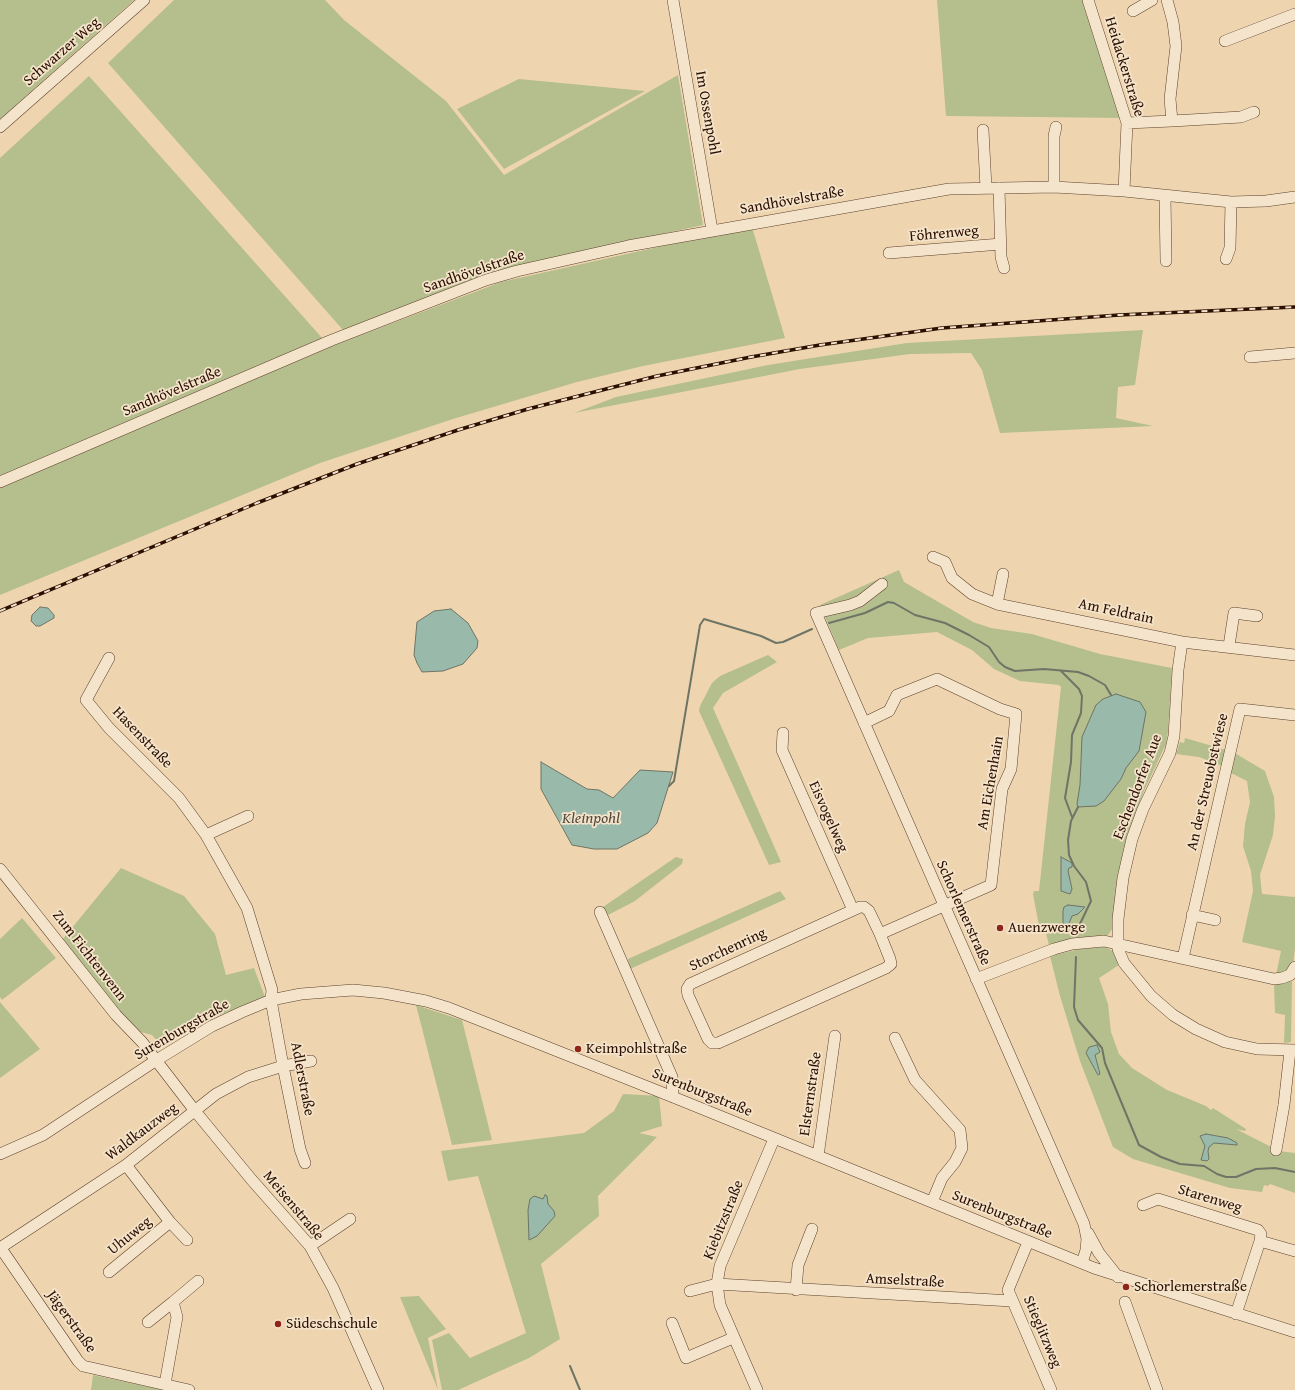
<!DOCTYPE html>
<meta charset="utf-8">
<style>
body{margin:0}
canvas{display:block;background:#eed5af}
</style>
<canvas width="1295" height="1390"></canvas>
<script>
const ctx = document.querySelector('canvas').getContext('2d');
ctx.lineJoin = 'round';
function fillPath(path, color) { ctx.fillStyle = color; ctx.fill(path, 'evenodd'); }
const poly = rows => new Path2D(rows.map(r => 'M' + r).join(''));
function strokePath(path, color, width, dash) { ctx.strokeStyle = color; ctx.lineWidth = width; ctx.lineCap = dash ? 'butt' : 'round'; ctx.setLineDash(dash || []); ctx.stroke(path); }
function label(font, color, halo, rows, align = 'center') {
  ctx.font = font + ' "Gentium Book Plus",serif'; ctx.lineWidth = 3.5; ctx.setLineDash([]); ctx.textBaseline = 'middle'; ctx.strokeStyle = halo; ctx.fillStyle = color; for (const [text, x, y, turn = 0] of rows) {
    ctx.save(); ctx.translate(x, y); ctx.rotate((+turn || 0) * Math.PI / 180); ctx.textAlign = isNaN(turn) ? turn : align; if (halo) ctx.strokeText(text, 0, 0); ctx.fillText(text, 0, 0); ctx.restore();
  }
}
fillPath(poly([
 [0,0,134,0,0,119],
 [174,0,325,0,344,20,446,101,504,175,678,75,703,225,497,270,343,330,108,63],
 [937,0,1086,0,1124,118,946,116],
 [89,76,323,339,0,478,0,158],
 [519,79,645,91,504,169,457,109],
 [752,227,785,338,643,366,577,382,453,419,320,463,0,595,0,486,335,345,501,282,712,235],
 [1143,330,1135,385,1118,387,1116,418,1153,426,1000,433,982,370,971,353,910,354,800,369,574,413,616,397,768,365,907,343],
 [899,570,904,582,973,622,991,628,1032,634,1100,654,1172,668,1168,732,1166,744,1143,793,1123,852,1116,889,1113,928,1108,935,1073,939,1049,945,1045,929,1040,931,1033,894,1034,891,1039,891,1061,687,1059,685,1020,681,994,669,972,650,937,632,868,638,839,650,820,605],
 [768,655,777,662,723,693,713,708,781,862,769,865,699,711,700,706,712,683,720,676],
 [1185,738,1226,750,1222,766,1199,757,1176,754,1180,742,1184,743],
 [1233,752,1265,771,1274,797,1275,816,1273,835,1260,875,1262,894,1295,897,1295,948,1293,965,1289,971,1276,975,1281,951,1242,942,1253,891,1251,871,1243,846,1245,824,1250,802,1247,781,1229,772],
 [676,857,683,859,682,864,635,901,608,915,603,907],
 [121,868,184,896,215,934,226,975,254,968,265,997,204,1021,162,1046,152,1035,137,1031,62,940],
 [780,891,786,899,630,969,628,959],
 [22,918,56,958,2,1000,0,997,0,939],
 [1105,947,1113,951,1119,965,1099,978,1108,1004,1111,1032,1119,1054,1132,1068,1167,1090,1206,1106,1211,1110,1213,1108,1246,1129,1245,1131,1236,1129,1279,1151,1295,1153,1295,1193,1270,1184,1268,1186,1264,1185,1262,1192,1230,1188,1133,1159,1113,1147,1080,1061,1060,996,1050,956,1080,949],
 [1292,979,1291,1042,1284,1043,1285,1015,1275,1013,1274,983],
 [0,1002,40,1049,0,1078],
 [416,1005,462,1020,492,1140,452,1145],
 [623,1094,659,1096,662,1126,639,1133,657,1137,598,1196,599,1216,541,1264,560,1339,529,1358,458,1390,442,1390,432,1340,449,1333,470,1358,526,1333,478,1176,448,1181,441,1151,584,1133,614,1111],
 [419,1296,446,1329,428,1338,438,1390,400,1297],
 [93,1375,163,1390,91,1390]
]), '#b5be8d');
const water = poly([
 [40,607,48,608,54,615,54,618,40,626,36,626,31,621,32,615,40,607],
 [451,609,468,623,478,641,477,648,463,664,443,671,422,672,417,663,414,655,417,622,434,611,451,609],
 [1116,694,1140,702,1146,712,1139,751,1126,768,1121,779,1104,801,1096,806,1078,807,1077,804,1080,785,1082,737,1096,705,1103,699,1116,694],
 [541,762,587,789,599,790,613,798,640,770,673,772,657,823,648,833,617,849,594,849,572,845,541,789,541,762],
 [1061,857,1072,863,1072,867,1069,868,1068,871,1072,889,1070,894,1061,891,1061,857],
 [1068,905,1085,907,1078,914,1072,916,1068,926,1068,931,1066,931,1063,923,1063,911,1064,907,1068,905],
 [1097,1045,1100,1052,1095,1055,1100,1074,1098,1075,1086,1053,1089,1047,1097,1045],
 [1206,1134,1228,1138,1237,1143,1237,1145,1214,1143,1209,1147,1208,1151,1209,1159,1207,1161,1201,1160,1205,1146,1200,1136,1206,1134],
 [545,1195,547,1196,548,1204,554,1211,555,1216,537,1236,529,1240,528,1210,530,1199,534,1196,543,1199,545,1195]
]);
fillPath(water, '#99b9aa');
strokePath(water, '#6e7566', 1);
strokePath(poly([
 [829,623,865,613,888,602,894,603,915,615,945,623,969,635,989,647,999,662,1005,667,1015,671,1044,669,1078,672,1089,676,1105,685,1111,695],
 [1061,671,1079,689,1082,696,1081,713,1072,735,1071,762,1065,798,1072,817],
 [669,786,674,781,700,625,704,619,761,636,776,643,783,642,812,629],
 [1077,930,1091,901,1086,882,1074,866,1069,855,1068,840,1071,821,1078,807],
 [1076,957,1074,1007,1078,1020,1102,1048,1105,1063,1139,1145,1161,1157,1180,1164,1204,1166,1217,1174,1226,1177,1236,1177,1256,1169,1275,1168,1295,1172],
 [570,1366,580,1390]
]), '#6e7566', 2);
const minor = poly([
 [673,0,712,230],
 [1088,0,1127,123,1124,191],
 [1133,11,1152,0],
 [1225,41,1295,14],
 [1172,121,1241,117,1254,112],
 [1127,123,1172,121,1170,99,1176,46,1173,22,1167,0],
 [0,127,144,0],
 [983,130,986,188],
 [1054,187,1054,136,1056,127],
 [999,188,1001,257,1004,268],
 [1165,196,1166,261],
 [889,253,1001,244],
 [1226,259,1230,248,1231,202],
 [1250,357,1295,353],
 [0,482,332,340,486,280,517,271,628,246,949,189,1054,187,1124,191,1231,202,1266,201,1295,197],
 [933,557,945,562,952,578,972,594,997,604,1182,642,1295,655],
 [882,584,860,601,850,605,816,613,1084,1224,1087,1239,1086,1250,1082,1263],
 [997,604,1003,574],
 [1182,642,1178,670,1174,736,1170,753,1143,809,1132,839,1123,878,1118,919,1118,949,1124,963,1151,996,1173,1015,1196,1029,1225,1042,1257,1049,1295,1050],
 [1229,646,1234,613,1257,616],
 [109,658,86,700,109,728,179,798,206,835,247,908,272,990,271,1000,283,1066,300,1149,305,1163],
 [864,723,889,711,897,695,937,679,1000,709,1016,714,1011,769,1002,789,991,885,880,934,890,959,891,964,886,968,718,1043,712,1043,708,1039,688,995,687,989,690,984,860,907,864,907,869,911,880,934],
 [783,733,782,750,853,910],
 [206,835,248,816],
 [0,869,116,1015,142,1042,195,1111,251,1179,310,1246,333,1288,378,1390],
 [600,912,672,1077,673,1097],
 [1192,915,1215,920],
 [1183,958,1240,709,1295,715],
 [976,979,1054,949,1072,944,1104,941,1274,979,1282,978,1290,975,1295,967],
 [895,1038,915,1080,960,1130,962,1148,955,1162,942,1178,932,1202],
 [1276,1150,1284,1105,1290,1051],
 [0,1154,43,1135,155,1061,212,1026,242,1012,271,1000,301,994,353,990,384,993,426,1001,449,1008,673,1097,1094,1268,1295,1332],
 [818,1156,835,1036],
 [126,1165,170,1222,187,1240],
 [1143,1205,1158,1199,1258,1230,1261,1234,1260,1241],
 [1088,1233,1099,1253,1118,1277],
 [1028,1242,1008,1290,1051,1390],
 [310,1246,350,1219],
 [0,1247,78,1361,83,1366,189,1390],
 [0,1248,126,1165,216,1094,248,1077,283,1066,311,1061],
 [109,1272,170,1222],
 [796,1290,798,1265,812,1229],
 [690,1291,717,1284,1012,1301],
 [1125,1302,1157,1390],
 [1236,1314,1260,1241,1295,1251],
 [148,1322,173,1302],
 [672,1323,686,1358,733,1338],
 [165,1384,177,1317,173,1302,198,1281],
 [757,1390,720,1305,717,1284,720,1266,774,1139]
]);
strokePath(minor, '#5d402c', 12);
strokePath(minor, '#f4e4cb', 11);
const rail = poly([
 [0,611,257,503,357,464,458,430,528,409,657,376,751,357,820,345,942,328,1119,315,1295,307]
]);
strokePath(rail, '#2d0f00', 3.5);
strokePath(rail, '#f4e4cb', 2, [6]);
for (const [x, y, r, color] of [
 [1000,928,4,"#8f2418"],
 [578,1049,4,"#8f2418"],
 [1126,1287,4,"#8f2418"],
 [278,1324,4,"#8f2418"]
]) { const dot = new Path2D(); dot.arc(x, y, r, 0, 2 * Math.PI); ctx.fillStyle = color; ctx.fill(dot); strokePath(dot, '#f4e4cb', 1.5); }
label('15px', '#2d0f00', '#f4e4cb', [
 ["Schwarzer Weg",62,52,-41],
 ["Heidackerstraße",1124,67,73],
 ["Im Ossenpohl",707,113,80],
 ["Sandhövelstraße",792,201,-10],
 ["Föhrenweg",944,234,-5],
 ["Sandhövelstraße",474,272,-19],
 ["Sandhövelstraße",172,392,-23],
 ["Am Feldrain",1116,612,12],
 ["Hasenstraße",142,738,46],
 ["An der Streuobstwiese",1208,782,-77],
 ["Am Eichenhain",991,783,-80],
 ["Eschendorfer Aue",1138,787,-69],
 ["Eisvogelweg",828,817,66],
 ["Schorlemerstraße",963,913,66],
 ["Storchenring",728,950,-25],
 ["Zum Fichtenvenn",89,956,52],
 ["Surenburgstraße",182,1030,-30],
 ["Adlerstraße",302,1079,79],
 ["Surenburgstraße",702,1093,22],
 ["Elsternstraße",811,1094,-82],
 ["Waldkauzweg",142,1132,-37],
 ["Starenweg",1210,1199,17],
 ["Meisenstraße",293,1206,50],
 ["Surenburgstraße",1002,1215,22],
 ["Kiebitzstraße",724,1220,-68],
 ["Uhuweg",130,1236,-39],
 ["Amselstraße",905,1281,3],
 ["Jägerstraße",71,1322,54],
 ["Stieglitzweg",1042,1332,67]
]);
label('15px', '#2d0f00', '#f4e4cb', [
 ["Auenzwerge",1008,928],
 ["Keimpohlstraße",586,1049],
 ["Schorlemerstraße",1134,1287],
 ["Südeschschule",286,1324]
], 'left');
label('italic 16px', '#534a3c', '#f4e4cb', [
 ["Kleinpohl",591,819]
]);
</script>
